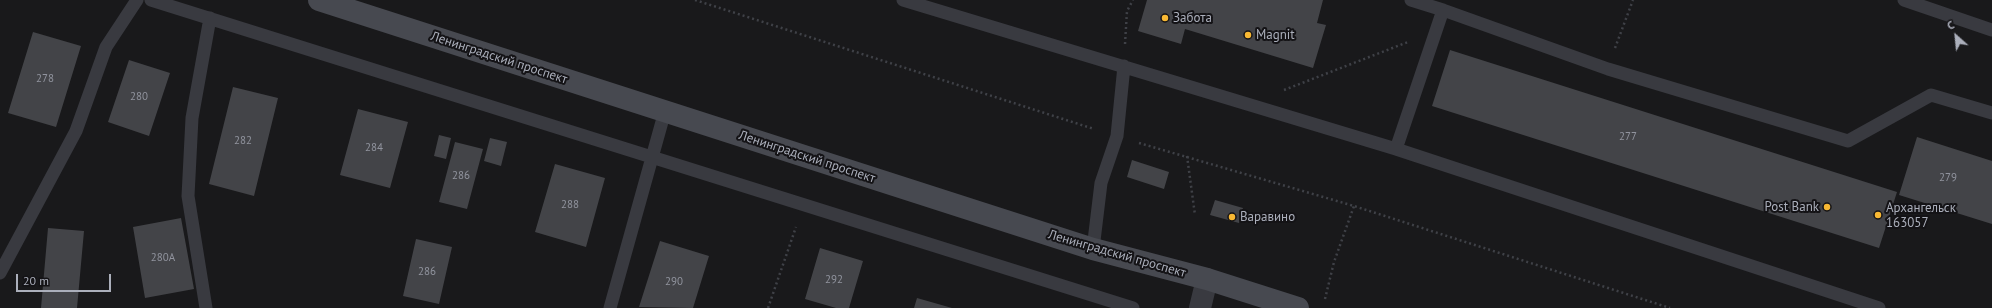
<!DOCTYPE html>
<meta charset="utf-8">
<style>
body{margin:0}
#map{position:relative;width:1992px;height:308px;overflow:hidden;background:#19191b;font-family:"PT Sans",sans-serif}
canvas{display:block}
.north{position:absolute;left:1936px;top:16px;width:40px;height:40px;-webkit-text-stroke:3px #141316;paint-order:stroke;rotate:333deg;font-size:11px;font-weight:700;line-height:16px;text-align:center;color:#abafbb}
.north::after{content:'';display:block;margin:auto;width:14px;height:18px;background:#abafbb;clip-path:polygon(50% 0,100% 100%,50% 72%,0 100%)}
.scale{position:absolute;left:16px;top:274px;width:95px;height:18px;box-sizing:border-box;border:2px solid #abafbb;border-top:0;padding-left:5px;font-size:12px;line-height:14px;white-space:nowrap;color:#abafbb;-webkit-text-stroke:3px #141316;paint-order:stroke}
</style>
<div id="map">
<canvas width="1992" height="308"></canvas>
<div class="north">С</div>
<div class="scale">20 m</div>
</div>
<script>
const ctx = document.querySelector('canvas').getContext('2d');
ctx.lineJoin = 'round';
function fillPath(path, color) { ctx.fillStyle = color; ctx.fill(path, 'evenodd'); }
const poly = rows => new Path2D(rows.map(r => 'M' + r).join(''));
function strokePath(path, color, width, dash) { ctx.strokeStyle = color; ctx.lineWidth = width; ctx.lineCap = dash ? 'butt' : 'round'; ctx.setLineDash(dash || []); ctx.stroke(path); }
function label(font, color, halo, rows, align = 'center') {
  ctx.font = font + ' "PT Sans",sans-serif'; ctx.lineWidth = 4; ctx.setLineDash([]); ctx.textBaseline = 'middle'; ctx.strokeStyle = halo; ctx.fillStyle = color; for (const [text, x, y, turn = 0] of rows) {
    ctx.save(); ctx.translate(x, y); ctx.rotate((+turn || 0) * Math.PI / 180); ctx.textAlign = isNaN(turn) ? turn : align; if (halo) ctx.strokeText(text, 0, 0); ctx.fillText(text, 0, 0); ctx.restore();
  }
}
fillPath(poly([
 [1147,0,1323,0,1317,23,1326,25,1313,68,1185,29,1181,44,1138,31],
 [33,32,81,46,56,127,8,113],
 [1450,50,1897,192,1879,248,1432,106],
 [129,60,170,73,149,136,108,122],
 [233,87,278,98,254,196,209,184],
 [358,109,408,122,390,188,340,175],
 [439,135,451,138,446,159,434,156],
 [1917,137,1992,161,1992,224,1899,195],
 [490,138,507,142,501,166,484,161],
 [455,142,483,149,467,209,439,202],
 [1132,160,1169,172,1164,189,1127,177],
 [555,164,605,178,586,247,535,232],
 [1215,200,1243,208,1239,223,1210,215],
 [181,218,194,289,145,298,133,227],
 [48,228,84,231,77,308,41,308],
 [416,239,452,247,439,304,403,296],
 [660,241,709,256,693,308,639,307],
 [820,248,863,261,849,308,836,308,805,299],
 [917,298,952,308,914,308]
]), '#434448');
strokePath(poly([
 [695,0,1094,129],
 [1125,44,1127,11,1133,0],
 [1615,48,1633,0],
 [1284,90,1408,42],
 [1139,143,1354,206,1670,308],
 [1187,156,1195,215],
 [1325,299,1334,262,1354,206],
 [768,308,796,227]
]), '#3f4147', 2.5, [2, 3]);
strokePath(poly([
 [151,0,1133,308],
 [903,0,1396,149,1879,308],
 [1904,0,1992,30],
 [1443,10,1608,69,1848,141,1931,95,1992,113],
 [1396,149,1443,10,1411,0],
 [1093,249,1101,183,1117,136,1124,66],
 [0,273,76,131,106,47,137,0],
 [206,308,188,196,192,118,210,18],
 [610,308,665,111]
]), '#393a40', 13);
strokePath(poly([
 [1200,308,1207,279]
]), '#393a40', 22);
strokePath(poly([
 [319,0,1093,249,1207,279,1298,308]
]), '#474950', 22);
for (const [x, y, r, color] of [
 [1165,18,4,"#f8b833"],
 [1248,35,4,"#f8b833"],
 [1827,207,4,"#f8b833"],
 [1878,215,4,"#f8b833"],
 [1232,217,4,"#f8b833"]
]) { const dot = new Path2D(); dot.arc(x, y, r, 0, 2 * Math.PI); ctx.fillStyle = color; ctx.fill(dot); strokePath(dot, '#141316', 1.5); }
label('11px', '#91949e', null, [
 ["278",45,79],
 ["280",139,97],
 ["277",1628,137],
 ["282",243,141],
 ["284",374,148],
 ["286",461,176],
 ["279",1948,178],
 ["288",570,205],
 ["280А",163,258],
 ["286",427,272],
 ["292",834,280],
 ["290",674,282]
]);
label('13px', '#abafbb', '#141316', [
 ["Забота",1173,18],
 ["Magnit",1256,35],
 ["Post Bank",1819,207,"right"],
 ["Архангельск",1886,208],
 ["163057",1886,223],
 ["Варавино",1240,217]
], 'left');
label('13px', '#abafbb', '#141316', [
 ["Ленинградский проспект",499,58,18],
 ["Ленинградский проспект",807,157,18],
 ["Ленинградский проспект",1117,254,16]
]);
</script>
